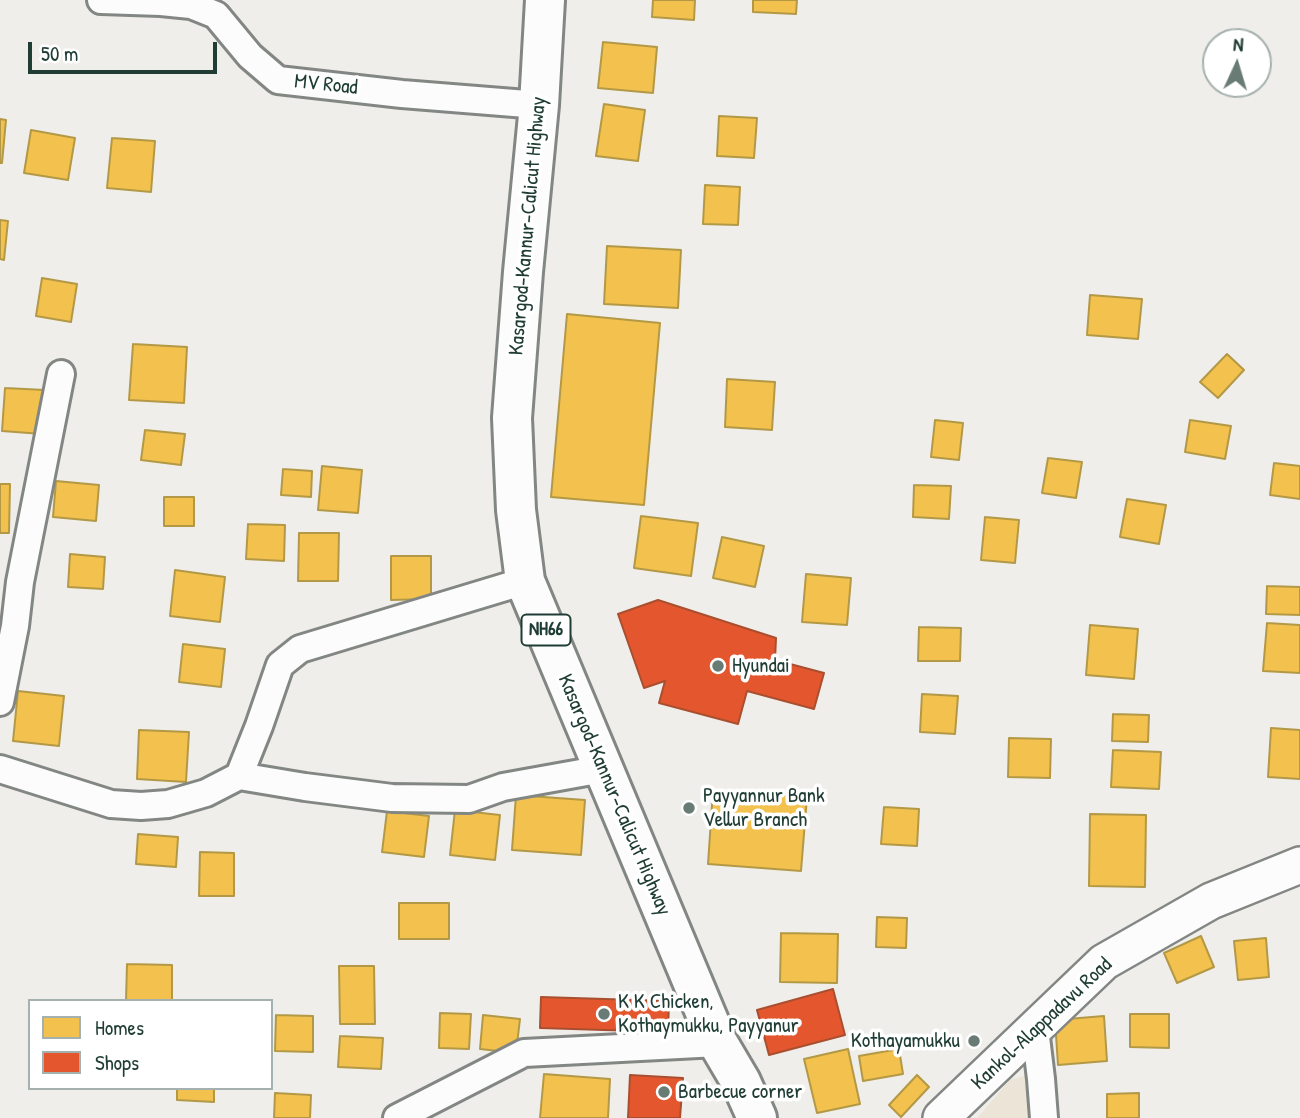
<!DOCTYPE html>
<style>
body{margin:0}
#map{position:relative;width:1300px;height:1118px;overflow:hidden;background:#f0eeea;font-family:"Patrick Hand",sans-serif}
canvas{display:block}
.legend{position:absolute;left:28px;top:999px;width:245px;height:91px;box-sizing:border-box;background:#fff;border:2px solid #a5b1ae;margin:0;padding:9px 12px;list-style:none;font-size:21px;color:#1f3d34}
.legend li{display:flex;align-items:center;gap:14px;height:35px}
.legend b{width:35px;border:2px solid #a5b1ae}
.north{position:absolute;left:1202px;top:28px;width:70px;height:70px;box-sizing:border-box;background:#fff;border:2px solid #a5b1ae;border-radius:50%;rotate:4deg;font-size:19px;font-weight:700;line-height:28px;text-align:center;color:#1f3d34}
.north::after{content:'';display:block;margin:auto;width:24px;height:32px;background:#687b74;clip-path:polygon(50% 0,100% 100%,50% 72%,0 100%)}
.scale{position:absolute;left:28px;top:42px;width:189px;height:32px;box-sizing:border-box;border:4px solid #1f3d34;border-top:0;padding-left:9px;font-size:21px;line-height:24px;white-space:nowrap;color:#1f3d34;-webkit-text-stroke:5px #fff;paint-order:stroke}
</style>
<div id="map">
<canvas width="1300" height="1118"></canvas>
<ul class="legend">
<li><b style="height:19px;background:#f2c14e"></b>Homes</li>
<li><b style="height:19px;background:#e4572e"></b>Shops</li>
</ul>
<div class="north">N</div>
<div class="scale">50 m</div>
</div>
<script>
const ctx = document.querySelector('canvas').getContext('2d');
ctx.lineJoin = 'round';
function fillPath(path, color) { ctx.fillStyle = color; ctx.fill(path, 'evenodd'); }
const poly = rows => new Path2D(rows.map(r => 'M' + r).join(''));
function strokePath(path, color, width, dash) { ctx.strokeStyle = color; ctx.lineWidth = width; ctx.lineCap = dash ? 'butt' : 'round'; ctx.setLineDash(dash || []); ctx.stroke(path); }
function label(font, color, halo, rows, align = 'center') {
  ctx.font = font + ' "Patrick Hand",sans-serif'; ctx.lineWidth = 7; ctx.setLineDash([]); ctx.textBaseline = 'middle'; ctx.strokeStyle = halo; ctx.fillStyle = color; for (const [text, x, y, turn = 0] of rows) {
    ctx.save(); ctx.translate(x, y); ctx.rotate((+turn || 0) * Math.PI / 180); ctx.textAlign = isNaN(turn) ? turn : align; if (halo) ctx.strokeText(text, 0, 0); ctx.fillText(text, 0, 0); ctx.restore();
  }
}
fillPath(poly([
 [1031,1074,1036,1118,977,1118,1010,1080]
]), '#ebe4d7');
const homes = poly([
 [653,0,695,0,694,20,652,17,653,0],
 [753,0,797,0,796,14,753,12,753,0],
 [603,42,657,47,653,93,598,88,603,42],
 [604,104,645,110,638,161,596,156,604,104],
 [719,116,757,118,754,158,717,156,719,116],
 [0,119,6,120,2,163,0,163,0,119],
 [31,130,75,138,68,180,24,173,31,130],
 [112,138,155,141,151,192,107,188,112,138],
 [705,185,740,187,738,225,703,224,705,185],
 [0,220,8,221,4,260,0,259,0,220],
 [607,246,681,250,678,308,604,304,607,246],
 [42,278,77,284,71,322,36,316,42,278],
 [1090,295,1142,299,1138,339,1087,335,1090,295],
 [567,314,660,323,644,505,551,497,567,314],
 [133,344,187,347,184,403,129,400,133,344],
 [1227,354,1244,370,1218,398,1200,382,1227,354],
 [727,379,775,382,772,430,725,427,727,379],
 [5,388,45,390,42,434,2,431,5,388],
 [935,420,963,423,959,460,931,457,935,420],
 [1190,420,1231,426,1225,459,1185,452,1190,420],
 [145,430,185,434,181,465,141,460,145,430],
 [1048,458,1082,462,1076,498,1042,493,1048,458],
 [1274,463,1300,466,1300,499,1270,495,1274,463],
 [322,466,362,470,358,513,318,510,322,466],
 [283,469,312,471,311,497,281,495,283,469],
 [56,481,99,485,96,521,53,517,56,481],
 [0,484,10,484,9,533,0,533,0,484],
 [914,485,951,486,949,519,913,517,914,485],
 [164,497,194,497,194,526,164,526,164,497],
 [1127,499,1166,505,1159,544,1120,537,1127,499],
 [641,516,698,523,691,576,634,568,641,516],
 [985,517,1019,520,1015,563,981,560,985,517],
 [248,524,285,525,284,561,246,559,248,524],
 [299,533,339,533,338,581,298,581,299,533],
 [722,537,764,546,755,587,713,578,722,537],
 [70,554,105,557,103,589,68,587,70,554],
 [391,556,431,556,431,599,391,600,391,556],
 [175,570,225,577,220,622,170,616,175,570],
 [806,574,851,578,847,625,802,622,806,574],
 [1267,586,1300,587,1300,615,1266,614,1267,586],
 [1267,623,1300,625,1300,673,1263,671,1267,623],
 [1090,625,1138,629,1134,679,1086,675,1090,625],
 [919,627,961,628,960,661,918,661,919,627],
 [183,644,225,649,221,687,179,682,183,644],
 [18,691,64,696,59,746,13,741,18,691],
 [922,694,958,696,955,734,920,732,922,694],
 [1113,714,1149,715,1148,742,1112,741,1113,714],
 [1271,728,1300,730,1300,779,1268,777,1271,728],
 [139,730,189,732,186,782,137,779,139,730],
 [1009,738,1051,739,1050,778,1008,777,1009,738],
 [1113,750,1161,752,1159,789,1111,787,1113,750],
 [713,790,807,797,801,871,708,864,713,790],
 [516,795,585,800,581,855,512,850,516,795],
 [884,807,919,809,917,846,881,844,884,807],
 [455,810,500,815,495,860,450,855,455,810],
 [387,811,429,816,424,857,382,852,387,811],
 [1090,814,1146,815,1145,887,1089,886,1090,814],
 [138,834,178,837,176,867,136,864,138,834],
 [200,852,234,853,234,896,199,896,200,852],
 [399,903,449,903,449,939,399,939,399,903],
 [877,917,907,918,906,948,876,947,877,917],
 [781,933,838,934,837,983,780,982,781,933],
 [1201,936,1214,967,1177,983,1164,953,1201,936],
 [1266,938,1269,977,1238,980,1234,941,1266,938],
 [127,964,172,965,172,1001,126,1001,127,964],
 [339,966,374,966,375,1024,340,1024,339,966],
 [440,1013,471,1014,469,1049,439,1048,440,1013],
 [1130,1014,1169,1014,1169,1048,1130,1047,1130,1014],
 [276,1015,313,1016,313,1052,275,1051,276,1015],
 [483,1015,520,1019,516,1053,480,1049,483,1015],
 [1104,1016,1107,1061,1058,1065,1055,1020,1104,1016],
 [340,1036,383,1038,381,1069,338,1067,340,1036],
 [848,1049,860,1104,817,1113,804,1059,848,1049],
 [899,1049,903,1074,863,1081,859,1056,899,1049],
 [544,1074,610,1079,608,1118,540,1118,544,1074],
 [917,1075,929,1087,901,1117,889,1105,917,1075],
 [177,1088,214,1088,214,1102,177,1100,177,1088],
 [275,1093,311,1095,310,1118,274,1118,275,1093],
 [1139,1093,1139,1118,1107,1118,1107,1094,1139,1093]
]);
fillPath(homes, '#f2c14e');
strokePath(homes, '#b39946', 2);
const shops = poly([
 [658,600,776,638,775,660,824,673,814,709,747,691,738,724,659,703,665,681,644,688,618,614,658,600],
 [833,989,845,1035,769,1055,757,1010,833,989],
 [541,997,669,1001,668,1032,540,1028,541,997],
 [630,1075,683,1078,680,1118,628,1118,630,1075]
]);
fillPath(shops, '#e4572e');
strokePath(shops, '#a94f30', 2);
const minor = poly([
 [101,0,161,2,191,5,216,15,250,56,278,80,402,94,539,105],
 [0,702,15,626,20,582,32,521,61,374],
 [0,769,111,804,141,806,168,804,206,793,239,776,259,726,280,665,300,649,525,581],
 [239,776,305,787,392,798,469,799,503,787,603,769],
 [1035,1029,1041,1079,1044,1118],
 [397,1118,524,1053,718,1043]
]);
const major = poly([
 [941,1118,1104,962,1211,901,1300,865]
]);
const highway = poly([
 [545,0,539,105,523,272,512,418,516,510,525,581,718,1043,741,1082,757,1118]
]);
strokePath(minor, '#838784', 32);
strokePath(major, '#838784', 40);
strokePath(highway, '#838784', 44);
strokePath(minor, '#fdfcfc', 26);
strokePath(major, '#fdfcfc', 35);
strokePath(highway, '#fdfcfc', 38);
for (const [x, y, r, color] of [
 [718,666,7,"#687b74"],
 [689,808,7,"#687b74"],
 [604,1014,7,"#687b74"],
 [974,1041,7,"#687b74"],
 [664,1092,7,"#687b74"]
]) { const dot = new Path2D(); dot.arc(x, y, r, 0, 2 * Math.PI); ctx.fillStyle = color; ctx.fill(dot); strokePath(dot, '#fff', 2.5); }
for (const [x, y, w] of [
 [546,630,49]
]) { const box = new Path2D(); box.roundRect(x - w / 2, y - 15.5, w, 31, 5); ctx.fillStyle = '#fff'; ctx.fill(box); strokePath(box, '#1f3d34', 2); }
label('bold 19px', '#1f3d34', null, [
 ["NH66",546,630]
]);
label('21px', '#1f3d34', '#fff', [
 ["MV Road",326,85,6],
 ["Kasargod-Kannur-Calicut Highway",528,226,-85],
 ["Kasargod-Kannur-Calicut Highway",614,795,67],
 ["Kankol-Alappadavu Road",1042,1024,-43]
]);
label('21px', '#1f3d34', '#fff', [
 ["Hyundai",732,666],
 ["Payyannur Bank",703,796],
 ["Vellur Branch",703,820],
 ["K K Chicken,",618,1002],
 ["Kothaymukku, Payyanur",618,1026],
 ["Kothayamukku",960,1041,"right"],
 ["Barbecue corner",678,1092]
], 'left');
</script>
